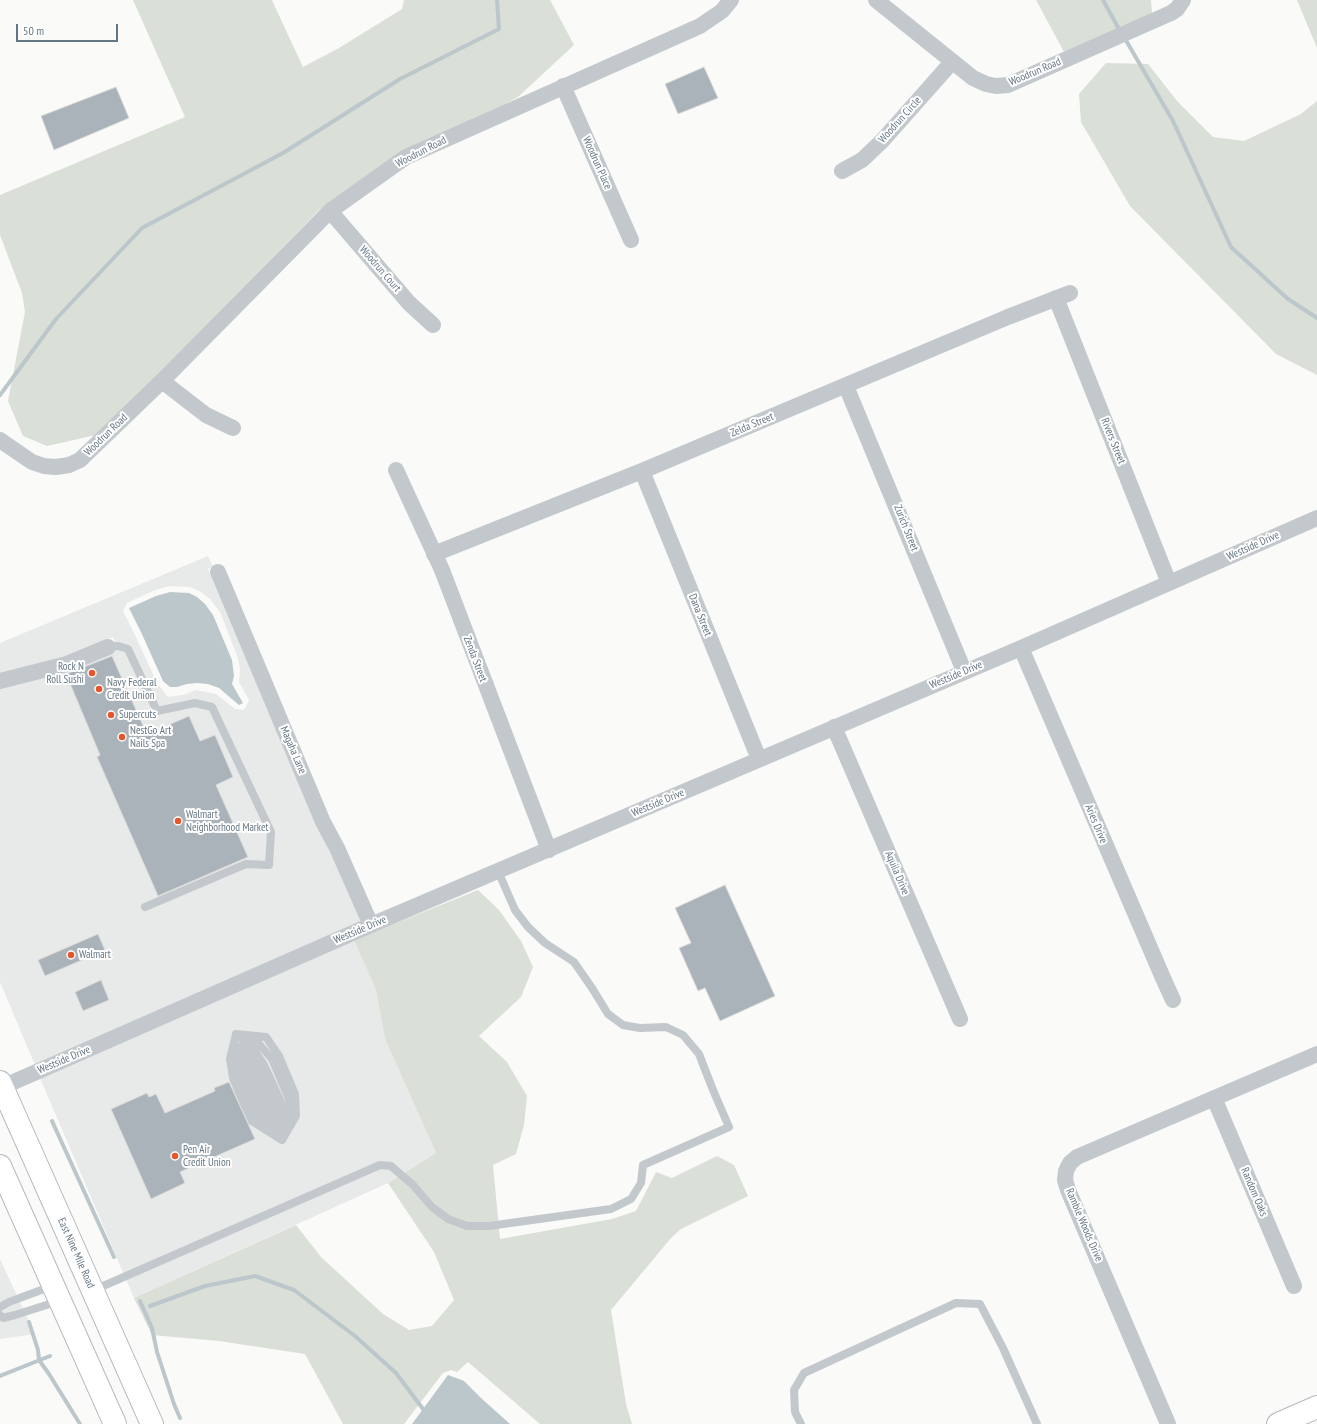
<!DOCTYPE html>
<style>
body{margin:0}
#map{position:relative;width:1317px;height:1424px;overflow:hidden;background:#fafaf8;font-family:"PT Sans Narrow",sans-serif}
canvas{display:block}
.scale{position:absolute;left:16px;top:24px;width:102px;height:18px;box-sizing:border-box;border:2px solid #657683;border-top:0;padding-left:5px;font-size:12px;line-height:14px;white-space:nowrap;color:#657683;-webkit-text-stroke:3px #fff;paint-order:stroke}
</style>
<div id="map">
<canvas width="1317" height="1424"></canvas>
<div class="scale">50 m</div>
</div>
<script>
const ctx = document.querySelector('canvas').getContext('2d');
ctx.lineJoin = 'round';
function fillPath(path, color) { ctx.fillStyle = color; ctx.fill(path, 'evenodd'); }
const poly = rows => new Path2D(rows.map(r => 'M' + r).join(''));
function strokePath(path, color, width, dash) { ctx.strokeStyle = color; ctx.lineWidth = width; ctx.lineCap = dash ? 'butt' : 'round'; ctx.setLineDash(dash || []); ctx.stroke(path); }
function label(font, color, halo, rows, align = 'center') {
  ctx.font = font + ' "PT Sans Narrow",sans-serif'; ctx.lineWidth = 4; ctx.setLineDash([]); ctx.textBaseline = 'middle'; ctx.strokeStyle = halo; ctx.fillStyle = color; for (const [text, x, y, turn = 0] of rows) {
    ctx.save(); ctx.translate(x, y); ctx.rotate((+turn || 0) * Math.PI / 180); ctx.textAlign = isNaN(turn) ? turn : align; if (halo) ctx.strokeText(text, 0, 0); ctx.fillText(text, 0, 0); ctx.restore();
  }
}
fillPath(poly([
 [208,556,213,567,208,569,316,825,330,851,362,922,35,1065,0,982,0,688,70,671,118,649,113,637,65,658,0,674,0,643],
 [170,586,190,587,201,592,210,599,220,612,238,658,240,670,239,682,249,700,246,707,243,710,235,709,216,694,196,690,183,695,168,697,157,683,135,635,123,611,127,603,155,590],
 [354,940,376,990,385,1039,436,1153,388,1183,134,1298,40,1078],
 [0,1259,35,1334,0,1339]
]), '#e8e9e9');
fillPath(poly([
 [133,0,272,0,288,35,303,67,339,48,402,9,404,0,550,0,574,45,518,97,332,201,319,210,157,376,96,435,47,446,23,436,8,401,25,312,22,293,0,235,0,195,185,117],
 [1036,0,1151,0,1152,14,1064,52],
 [1297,0,1317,0,1317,48],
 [1106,63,1148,64,1177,101,1213,137,1244,141,1301,114,1317,101,1317,375,1276,354,1130,206,1081,122,1079,94],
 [478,890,499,910,521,941,533,967,521,997,479,1036,507,1062,527,1096,524,1125,516,1154,493,1165,500,1239,612,1219,636,1211,656,1172,672,1178,717,1156,734,1165,748,1196,681,1229,671,1238,611,1310,626,1404,632,1424,540,1424,468,1362,457,1372,451,1370,443,1373,404,1424,343,1424,305,1354,219,1341,152,1335,134,1298,296,1225,321,1257,383,1314,409,1330,432,1326,454,1300,434,1252,388,1183,436,1153,385,1039,376,990,354,940]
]), '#dadfd7');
fillPath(poly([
 [170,592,189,593,197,597,205,604,213,615,232,660,234,676,232,684,243,703,239,705,219,688,208,684,197,683,187,684,177,687,170,687,163,681,141,632,129,608,156,596],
 [448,1375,464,1381,481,1398,510,1424,412,1424]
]), '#bbc7cb');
strokePath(poly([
 [1103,0,1120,31],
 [1124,37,1173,121,1231,247,1288,299,1317,318],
 [0,395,56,319,142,228,283,153,400,79,499,29,497,0],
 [52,1121,114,1257],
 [140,1301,152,1328,157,1352,174,1404,180,1418],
 [150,1306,205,1286,255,1276,294,1290,355,1336,396,1373,423,1409],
 [29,1322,38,1350,39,1360,49,1374,80,1424],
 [0,1376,50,1356]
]), '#bbc7cb', 4);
const building = poly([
 [704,67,718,98,678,114,665,84,704,67],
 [116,87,129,118,54,150,41,116,116,87],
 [112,656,145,730,148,729,150,733,189,716,200,741,215,735,233,777,216,785,248,857,158,896,97,757,100,755,66,674,112,656],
 [725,885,775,996,720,1021,705,988,698,991,679,948,691,943,675,908,725,885],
 [98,934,105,950,45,976,38,960,98,934],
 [101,980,109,1000,83,1011,75,992,101,980],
 [229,1082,255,1139,180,1172,185,1183,151,1199,111,1109,147,1093,149,1097,156,1094,165,1113,215,1091,214,1088,229,1082]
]);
fillPath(building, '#aab3b9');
strokePath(building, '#dcdcda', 1);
const secondary = poly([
 [1278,1424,1317,1407]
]);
const primary = poly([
 [0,1082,152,1424],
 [0,1166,115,1424]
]);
strokePath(secondary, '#b3babf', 24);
strokePath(primary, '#b5babe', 24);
strokePath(poly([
 [108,647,118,646,128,649,157,711,195,703,212,707,271,832,269,865,246,864,145,907],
 [236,1034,266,1037,279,1056,295,1094,296,1116,282,1140],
 [236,1034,230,1059,233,1078,241,1097,252,1121,282,1140],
 [243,1037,259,1044,272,1059,289,1099,290,1115,287,1126],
 [242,1039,254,1050,264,1065,281,1102,284,1116,284,1125],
 [236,1045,237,1057,240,1076,256,1113,273,1131],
 [244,1045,258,1066,274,1103,282,1140],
 [240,1049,246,1073,263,1112,268,1120],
 [245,1054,275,1123],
 [94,1290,380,1165,391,1166,413,1185,432,1207,448,1219,467,1226,489,1226,611,1209,631,1199,641,1183,643,1165,729,1127,713,1090,699,1054,683,1035,666,1027,640,1028,623,1025,608,1014,592,988,574,962,545,943,528,927,515,910,498,871],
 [0,1307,9,1302,52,1286],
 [0,1315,3,1318,15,1315,59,1301],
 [801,1424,795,1412,794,1390,804,1373,956,1303,980,1304,1003,1348,1037,1424]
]), '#c3c8cc', 8);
strokePath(poly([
 [876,0,973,78,986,84,996,86,1008,85,1171,13,1177,9,1183,0],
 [563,86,631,240],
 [842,171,862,160,882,141,952,62],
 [330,211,409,303,433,325],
 [1056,298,1169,583],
 [162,381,206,415,233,428],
 [846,386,964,671],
 [0,440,32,462,44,466,56,467,69,465,80,460,162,381,330,211,406,157,700,26,722,11,731,0],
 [396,470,442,570,549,850],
 [642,471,759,759],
 [434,554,642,471,1008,317,1070,293],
 [218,572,323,822,337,848,371,925],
 [1021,648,1163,978,1173,1000],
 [0,681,67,664,108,647],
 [834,727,960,1019],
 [0,1088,371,925,1021,648,1317,518],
 [1214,1098,1294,1286],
 [1168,1424,1068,1190,1065,1180,1066,1171,1070,1163,1077,1157,1317,1054]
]), '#c3c8cc', 16);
strokePath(secondary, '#fff', 22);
strokePath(primary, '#fff', 22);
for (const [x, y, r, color] of [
 [92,673,4,"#e4572e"],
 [99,689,4,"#e4572e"],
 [111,715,4,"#e4572e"],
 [122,737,4,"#e4572e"],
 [178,821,4,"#e4572e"],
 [71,955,4,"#e4572e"],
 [175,1156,4,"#e4572e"]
]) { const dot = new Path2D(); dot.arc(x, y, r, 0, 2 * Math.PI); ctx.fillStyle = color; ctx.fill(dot); strokePath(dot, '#fff', 1.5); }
label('11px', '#657683', '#fff', [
 ["Woodrun Road",1035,72,-23],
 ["Woodrun Circle",900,120,-48],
 ["Woodrun Road",421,152,-27],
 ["Woodrun Place",597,163,66],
 ["Woodrun Court",380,269,49],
 ["Zelda Street",752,425,-23],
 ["Woodrun Road",106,435,-44],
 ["Rivers Street",1113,441,68],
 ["Zurich Street",906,528,68],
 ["Westside Drive",1253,546,-24],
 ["Dana Street",700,615,68],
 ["Zenda Street",475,659,69],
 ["Westside Drive",956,675,-23],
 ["Magaha Lane",293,750,67],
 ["Westside Drive",658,803,-23],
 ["Aries Drive",1096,824,67],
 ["Aquila Drive",897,873,67],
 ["Westside Drive",360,930,-23],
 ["Westside Drive",64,1060,-23],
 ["Random Oaks",1254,1192,67],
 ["Ramble Woods Drive",1084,1225,67],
 ["East Nine Mile Road",76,1253,66]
]);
label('11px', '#657683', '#fff', [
 ["Rock N",84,667,"right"],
 ["Roll Sushi",84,680,"right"],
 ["Navy Federal",107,683],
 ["Credit Union",107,696],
 ["Supercuts",119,715],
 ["NestGo Art",130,731],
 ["Nails Spa",130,744],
 ["Walmart",186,815],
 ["Neighborhood Market",186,828],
 ["Walmart",79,955],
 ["Pen Air",183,1150],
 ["Credit Union",183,1163]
], 'left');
</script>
